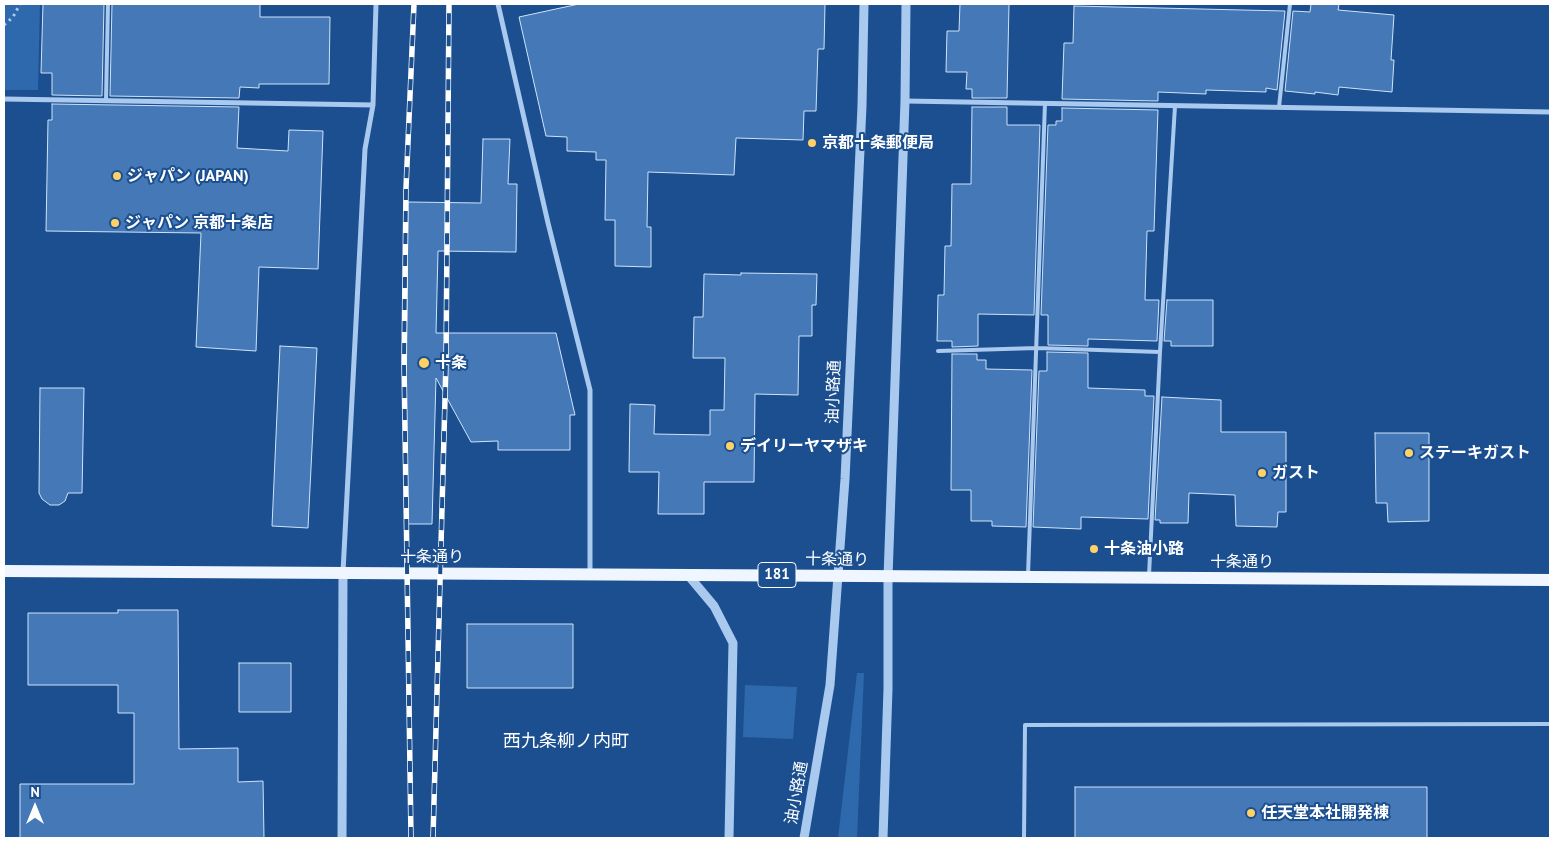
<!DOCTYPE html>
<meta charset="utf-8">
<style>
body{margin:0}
#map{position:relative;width:1554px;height:842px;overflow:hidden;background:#1b4f8f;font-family:"PT Sans",sans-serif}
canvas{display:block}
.frame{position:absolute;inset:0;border:5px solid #fff;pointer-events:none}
.north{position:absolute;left:10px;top:782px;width:50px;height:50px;-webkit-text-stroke:4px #1b4f8f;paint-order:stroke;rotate:0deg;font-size:14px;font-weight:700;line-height:20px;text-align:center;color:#fff}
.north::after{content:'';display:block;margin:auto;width:18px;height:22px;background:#fff;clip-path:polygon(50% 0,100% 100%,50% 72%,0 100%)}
</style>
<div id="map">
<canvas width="1554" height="842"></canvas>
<div class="frame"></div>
<div class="north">N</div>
</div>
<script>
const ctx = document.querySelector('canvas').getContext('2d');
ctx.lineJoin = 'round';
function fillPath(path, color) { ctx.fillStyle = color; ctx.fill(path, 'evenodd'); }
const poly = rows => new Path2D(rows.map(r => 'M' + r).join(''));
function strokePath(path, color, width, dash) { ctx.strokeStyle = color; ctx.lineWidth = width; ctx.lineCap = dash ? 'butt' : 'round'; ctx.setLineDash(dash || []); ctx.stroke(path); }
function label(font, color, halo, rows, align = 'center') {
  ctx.font = font + ' "PT Sans","Noto Sans JP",sans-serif'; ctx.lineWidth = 4; ctx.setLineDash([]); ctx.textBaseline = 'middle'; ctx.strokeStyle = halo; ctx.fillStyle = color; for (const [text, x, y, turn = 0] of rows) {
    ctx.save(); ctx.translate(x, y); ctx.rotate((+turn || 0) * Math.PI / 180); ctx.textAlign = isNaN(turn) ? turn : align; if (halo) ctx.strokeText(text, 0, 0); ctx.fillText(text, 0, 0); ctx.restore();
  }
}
fillPath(poly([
 [4,4,40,4,38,90,4,90],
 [857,673,864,673,857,838,838,838],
 [745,685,797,687,793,739,743,737]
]), '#2e69ad');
const building = poly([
 [43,4,104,4,102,96,52,95,52,73,41,73,43,4],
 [112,4,260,4,260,17,330,17,329,84,259,84,259,88,240,87,239,98,110,96,112,4],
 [579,4,825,4,824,49,818,49,816,111,804,111,803,140,736,138,734,175,648,172,647,227,651,227,651,267,615,266,615,220,605,220,606,160,596,160,596,152,567,151,567,137,546,136,519,17,579,4],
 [960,4,1009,4,1007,98,972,98,972,89,966,89,967,72,946,72,947,31,959,31,960,4],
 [1311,4,1339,4,1338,10,1394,15,1391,60,1394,60,1392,92,1339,87,1338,95,1315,92,1315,94,1285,91,1293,11,1310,12,1311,4],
 [1074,6,1285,11,1277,90,1266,88,1266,92,1206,90,1206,94,1158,92,1158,101,1062,99,1064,43,1073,43,1074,6],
 [52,104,239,107,237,148,288,151,289,130,323,131,318,269,259,267,256,351,196,347,201,233,46,231,48,120,52,120,52,104],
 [972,107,1007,107,1007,125,1040,125,1034,315,978,314,978,346,952,347,952,341,937,341,938,295,944,295,945,246,951,246,952,184,971,184,972,107],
 [1062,108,1158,110,1154,231,1147,231,1145,300,1159,300,1157,341,1088,339,1088,346,1048,345,1048,315,1041,315,1048,125,1056,125,1056,121,1062,121,1062,108],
 [483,139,510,139,508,184,517,184,516,252,438,251,436,333,556,333,575,415,570,415,570,450,498,450,498,441,471,442,436,378,432,524,405,524,408,202,481,203,483,139],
 [741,273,817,274,816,305,812,305,812,336,799,336,798,395,755,394,754,482,704,482,704,514,658,514,659,472,629,472,630,404,655,405,654,434,710,435,710,410,724,410,725,358,693,358,694,317,703,317,704,274,741,275,741,273],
 [1167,300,1213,300,1213,346,1171,346,1171,341,1164,341,1167,300],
 [280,346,317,348,308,528,272,526,280,346],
 [1047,352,1088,353,1088,388,1145,390,1145,396,1154,396,1148,519,1081,517,1081,529,1033,527,1039,371,1047,371,1047,352],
 [952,354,977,354,977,360,986,360,986,369,1032,370,1026,527,992,526,992,521,971,521,971,490,951,490,952,354],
 [40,388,84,388,82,493,68,493,65,501,59,505,50,505,42,499,39,493,40,388],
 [1162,397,1221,400,1221,432,1286,432,1286,512,1278,512,1277,527,1236,526,1235,495,1189,493,1188,523,1160,523,1160,520,1155,520,1162,397],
 [1375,433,1429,433,1429,521,1388,522,1387,503,1376,503,1375,433],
 [118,610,178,610,179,749,238,748,238,782,263,781,264,838,20,838,20,784,134,784,134,713,118,713,118,685,28,685,28,613,118,613,118,610],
 [467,624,573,624,573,688,467,688,467,624],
 [239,663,291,663,291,712,239,712,239,663],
 [1075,787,1427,787,1427,838,1075,838,1075,787]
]);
fillPath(building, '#4478b7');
strokePath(building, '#cfe3fa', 1);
strokePath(poly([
 [4,25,13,17,20,4]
]), '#a9c9ee', 3, [2.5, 4]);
strokePath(poly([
 [106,100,108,4],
 [1279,107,1290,4],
 [938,351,1037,348,1160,352],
 [1028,575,1045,103],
 [1149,575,1160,352,1175,106],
 [1024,838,1025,725,1550,724]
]), '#a9c9ee', 4);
strokePath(poly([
 [498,4,548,223,590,390,590,574],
 [4,99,373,105],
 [905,101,1550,112],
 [343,572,365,149,373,105,376,4]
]), '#a9c9ee', 5);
strokePath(poly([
 [688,575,714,606,733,643,729,838],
 [342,838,343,573],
 [804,838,830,685,845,479,862,106,864,4],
 [883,838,888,689,888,577,905,101,906,4]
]), '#a9c9ee', 9);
strokePath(poly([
 [4,571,1550,580]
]), '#f0f6ff', 12);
const rail = poly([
 [411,838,404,362,406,188,414,4],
 [433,838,446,362,449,4]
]);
strokePath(rail, '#fff', 5.5);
strokePath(rail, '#1b4f8f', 4, [11]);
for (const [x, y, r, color] of [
 [812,143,5,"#ffd166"],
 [117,176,5,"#ffd166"],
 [115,223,5,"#ffd166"],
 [424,363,6,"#ffd166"],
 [730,446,5,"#ffd166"],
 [1409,453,5,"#ffd166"],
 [1262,473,5,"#ffd166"],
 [1094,549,5,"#ffd166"],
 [1251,813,5,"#ffd166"]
]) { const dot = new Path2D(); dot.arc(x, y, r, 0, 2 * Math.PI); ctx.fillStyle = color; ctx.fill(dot); strokePath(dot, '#1b4f8f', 2); }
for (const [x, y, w] of [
 [777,575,38]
]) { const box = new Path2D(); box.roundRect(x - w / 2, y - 12.5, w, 25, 4); ctx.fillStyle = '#1b4f8f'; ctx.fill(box); strokePath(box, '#fff', 1); }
label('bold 15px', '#fff', null, [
 ["181",777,575]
]);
label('bold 16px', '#fff', '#1b4f8f', [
 ["京都十条郵便局",822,143],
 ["ジャパン (JAPAN)",127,176],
 ["ジャパン 京都十条店",125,223],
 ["十条",435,363],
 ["デイリーヤマザキ",740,446],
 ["ステーキガスト",1419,453],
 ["ガスト",1272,473],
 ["十条油小路",1104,549],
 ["任天堂本社開発棟",1261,813]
], 'left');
label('16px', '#fff', '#1b4f8f', [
 ["油小路通",834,392,-88],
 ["十条通り",432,557],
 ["十条通り",837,560,1],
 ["十条通り",1242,562],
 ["油小路通",797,793,-80]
]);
label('18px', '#fff', '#1b4f8f', [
 ["西九条柳ノ内町",566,742]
]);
</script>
